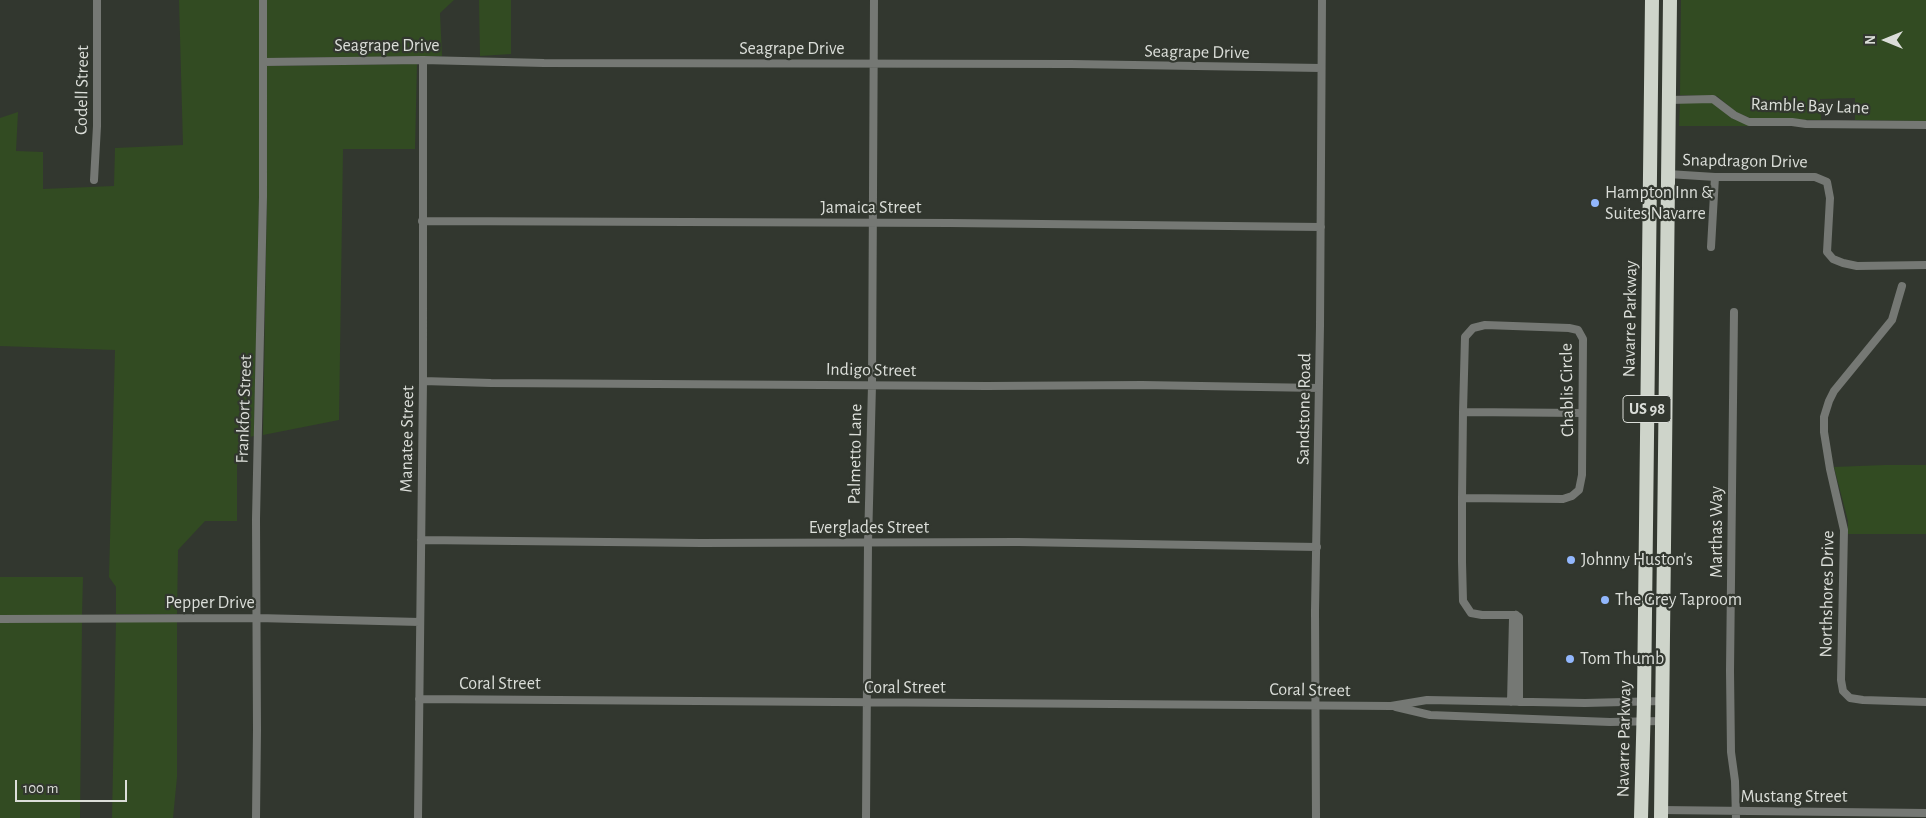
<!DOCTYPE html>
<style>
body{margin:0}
#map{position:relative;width:1926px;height:818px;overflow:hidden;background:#32372f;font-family:"Alegreya Sans",sans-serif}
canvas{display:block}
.north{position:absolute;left:1861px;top:15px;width:50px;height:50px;-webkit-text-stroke:4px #32372f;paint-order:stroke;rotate:270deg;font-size:14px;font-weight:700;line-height:20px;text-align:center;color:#dbded9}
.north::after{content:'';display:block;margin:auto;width:18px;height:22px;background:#dbded9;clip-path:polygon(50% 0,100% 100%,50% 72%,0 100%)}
.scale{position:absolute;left:15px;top:780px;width:112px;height:22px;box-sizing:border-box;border:2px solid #dbded9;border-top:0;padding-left:6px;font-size:15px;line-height:18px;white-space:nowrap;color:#dbded9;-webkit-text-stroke:4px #32372f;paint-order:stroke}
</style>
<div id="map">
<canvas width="1926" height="818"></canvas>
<div class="north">N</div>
<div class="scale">100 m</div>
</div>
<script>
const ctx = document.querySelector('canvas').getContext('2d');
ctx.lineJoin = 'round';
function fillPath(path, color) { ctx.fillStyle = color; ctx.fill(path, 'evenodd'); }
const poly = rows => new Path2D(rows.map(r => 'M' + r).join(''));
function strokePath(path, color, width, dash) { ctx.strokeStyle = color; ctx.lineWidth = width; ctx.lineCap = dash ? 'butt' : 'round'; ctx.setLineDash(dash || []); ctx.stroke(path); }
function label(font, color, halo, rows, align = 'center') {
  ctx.font = font + ' "Alegreya Sans",sans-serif'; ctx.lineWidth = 4.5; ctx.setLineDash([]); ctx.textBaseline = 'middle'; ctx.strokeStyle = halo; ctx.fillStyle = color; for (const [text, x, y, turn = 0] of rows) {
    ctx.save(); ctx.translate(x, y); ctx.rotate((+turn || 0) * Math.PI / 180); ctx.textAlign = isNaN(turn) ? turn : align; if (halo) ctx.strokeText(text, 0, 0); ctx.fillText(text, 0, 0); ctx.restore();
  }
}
fillPath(poly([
 [179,0,259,0,259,196,254,436,245,438,237,466,237,521,205,521,178,550,177,614,116,614,116,587,109,577,115,350,0,346,0,118,18,112,16,151,43,152,43,189,114,186,115,148,183,145],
 [267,0,454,0,440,13,442,56,267,58],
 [479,0,511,0,511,54,480,56],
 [1681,0,1926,0,1926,121,1855,120,1855,98,1820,99,1821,120,1750,118,1736,112,1717,96,1680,95],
 [417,64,415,149,343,149,339,420,263,435,267,196,267,66],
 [1680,103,1714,103,1731,118,1749,125,1793,126,1679,126],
 [1885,465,1926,465,1926,534,1848,534,1848,521,1834,467],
 [0,577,83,577,82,615,0,615],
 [82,622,80,818,0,818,0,623],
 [116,622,177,622,177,777,173,818,112,818]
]), '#324b22');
strokePath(poly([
 [263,62,423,60,544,63,1071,64,1321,68],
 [1669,100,1713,99,1734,115,1749,122,1792,122,1806,124,1926,125],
 [1668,174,1715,177,1815,177,1827,182,1830,198,1827,252,1833,259,1843,263,1857,266,1926,265],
 [94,180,97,126,97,0],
 [422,221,950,223,1321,227],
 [1711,247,1715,177],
 [1902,286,1892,320,1834,391,1829,401,1824,417,1824,432,1830,469,1844,530,1841,680,1843,691,1850,698,1863,700,1926,702],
 [1734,312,1730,671,1731,752,1735,781,1736,818],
 [423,381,491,383,987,386,1142,385,1319,388],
 [1463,412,1582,413],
 [1462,498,1563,499,1572,496,1579,490,1582,475,1583,339,1578,330,1569,328,1485,325,1473,328,1465,337,1463,412,1462,498,1462,562,1463,601,1471,613,1482,615,1516,615],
 [421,540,701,543,1018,542,1317,547],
 [1516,615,1519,617,1519,702],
 [0,619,257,618,420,622],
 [419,699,1391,706,1427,700,1585,703,1662,701],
 [1511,702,1513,618,1516,615],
 [1396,707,1430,715,1610,722,1662,721],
 [1661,810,1926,813],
 [256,818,257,730,256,519,263,196,263,0],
 [418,818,423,381,423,60],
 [866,818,868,543,872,385,874,0],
 [1316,818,1315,611,1320,326,1322,0]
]), '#757874', 8);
strokePath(poly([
 [1641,818,1644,700,1652,0],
 [1661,818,1670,0]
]), '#ced4ca', 14);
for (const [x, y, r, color] of [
 [1595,203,5,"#92b7fd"],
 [1571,560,5,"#92b7fd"],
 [1605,600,5,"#92b7fd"],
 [1570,659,5,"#92b7fd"]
]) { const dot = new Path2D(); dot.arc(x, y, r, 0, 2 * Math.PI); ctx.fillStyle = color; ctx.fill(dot); strokePath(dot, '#32372f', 2); }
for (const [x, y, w] of [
 [1647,409,48]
]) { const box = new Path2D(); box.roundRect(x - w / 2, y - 13.5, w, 27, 4); ctx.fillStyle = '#32372f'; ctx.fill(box); strokePath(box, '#dbded9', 1); }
label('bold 16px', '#dbded9', null, [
 ["US 98",1647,409]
]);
label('18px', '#dbded9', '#32372f', [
 ["Seagrape Drive",387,46],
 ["Seagrape Drive",792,49],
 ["Seagrape Drive",1197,52,1],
 ["Codell Street",82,90,-89],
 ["Ramble Bay Lane",1810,106,2],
 ["Snapdragon Drive",1745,161,1],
 ["Jamaica Street",871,208],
 ["Navarre Parkway",1630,319,-89],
 ["Indigo Street",871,370,1],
 ["Chablis Circle",1567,390,-91],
 ["Frankfort Street",244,409,-88],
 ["Sandstone Road",1304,409,-89],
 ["Manatee Street",407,439,-89],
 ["Palmetto Lane",855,454,-89],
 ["Everglades Street",869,528],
 ["Marthas Way",1717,532,-90],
 ["Northshores Drive",1827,594,-89],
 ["Pepper Drive",210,603],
 ["Coral Street",500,684],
 ["Coral Street",905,688],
 ["Coral Street",1310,690,1],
 ["Navarre Parkway",1624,739,-89],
 ["Mustang Street",1794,797]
]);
label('18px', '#dbded9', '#32372f', [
 ["Hampton Inn &",1605,193],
 ["Suites Navarre",1605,214],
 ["Johnny Huston's",1581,560],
 ["The Grey Taproom",1615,600],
 ["Tom Thumb",1580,659]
], 'left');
</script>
